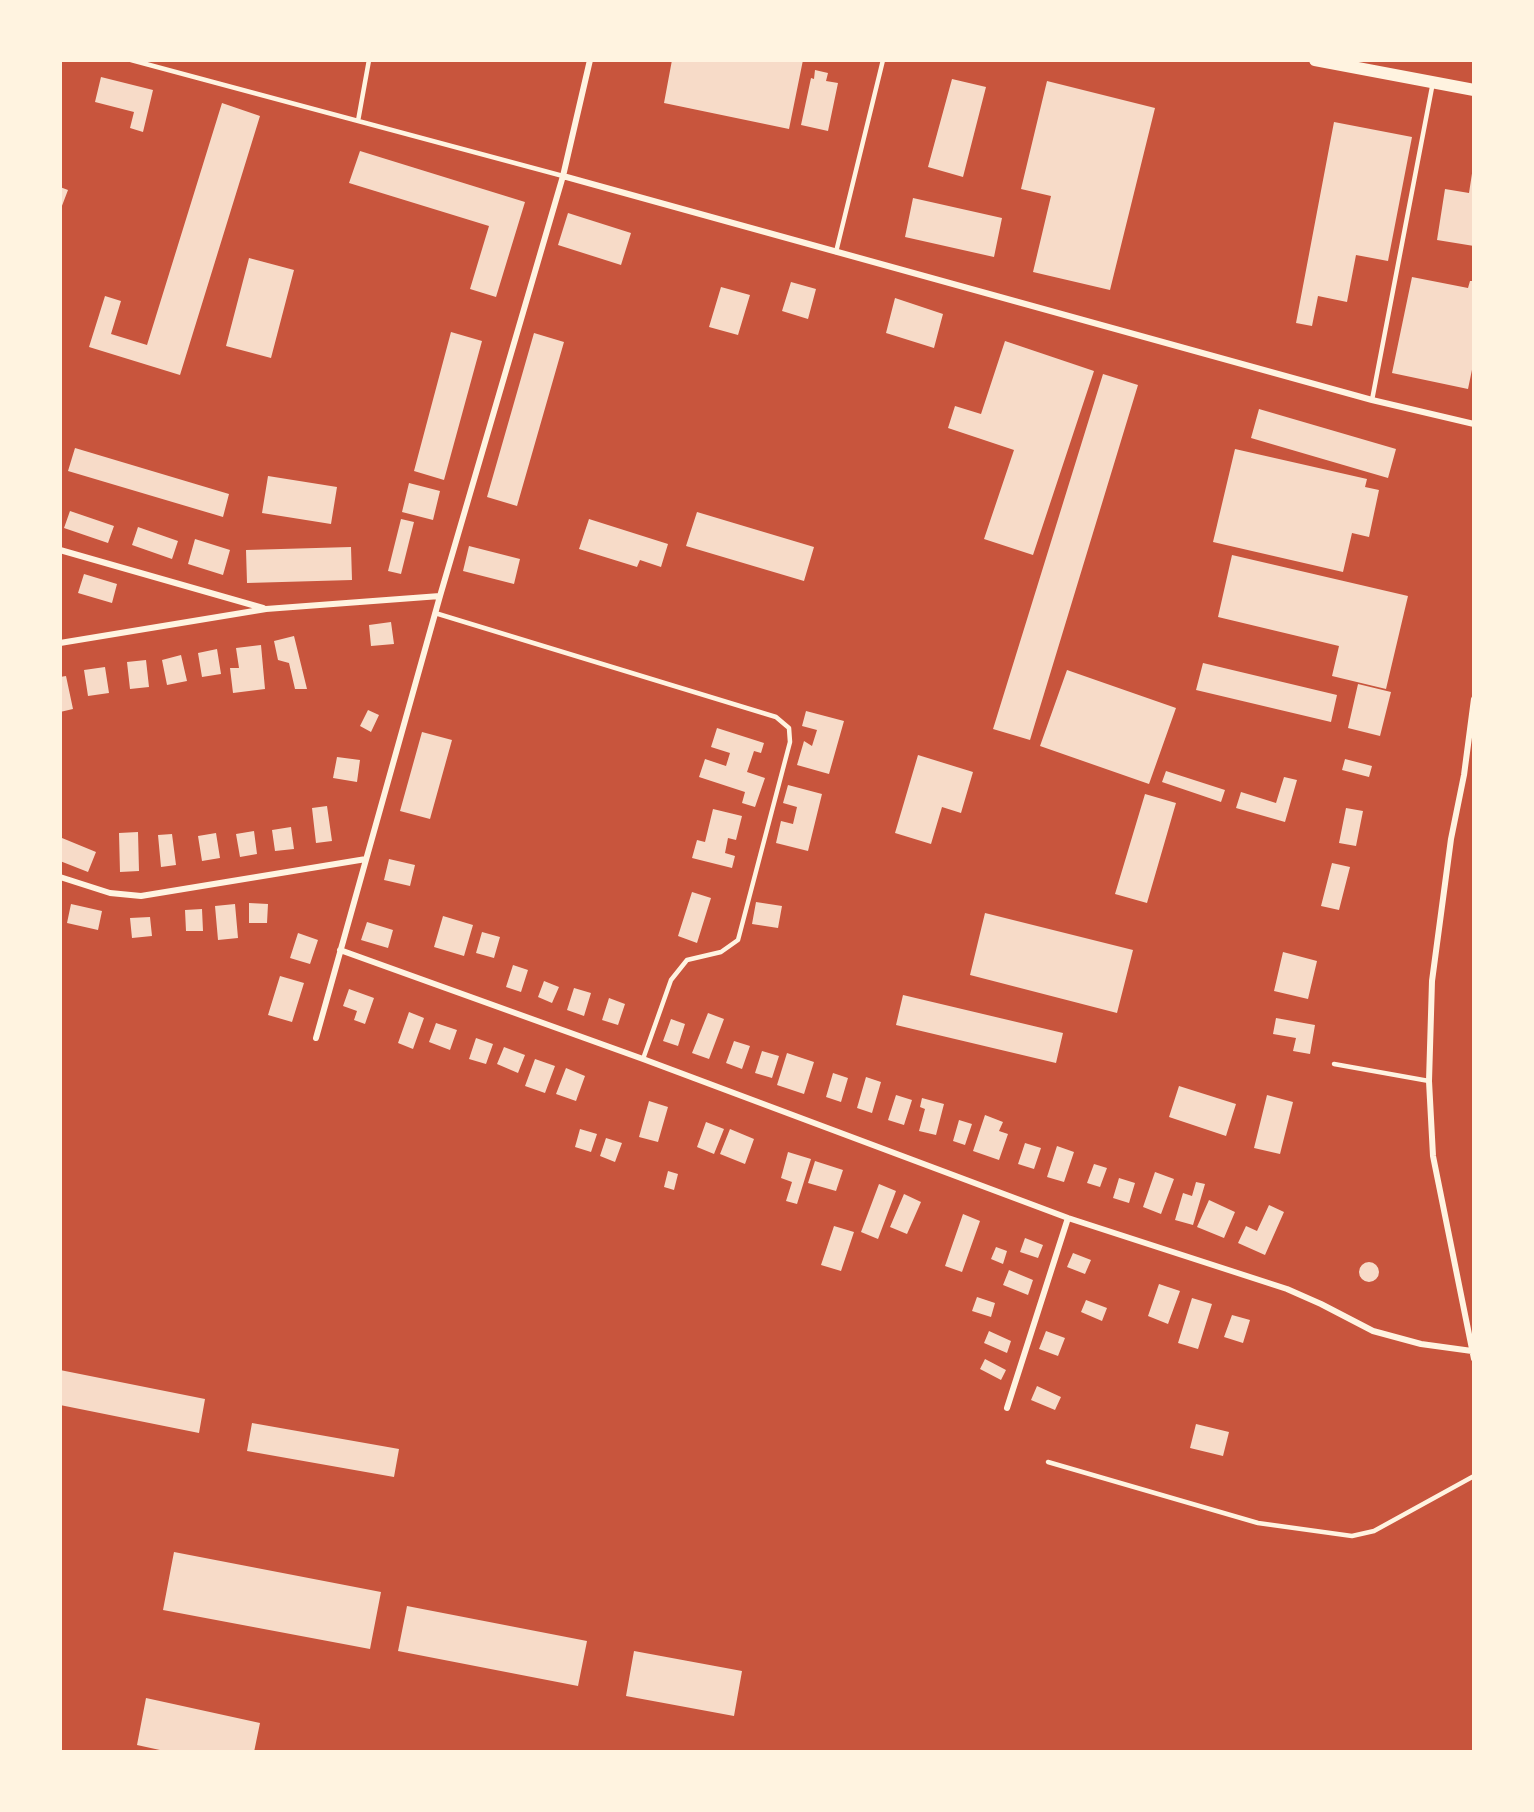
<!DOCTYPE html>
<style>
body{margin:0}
#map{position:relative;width:1534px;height:1812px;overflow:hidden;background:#c8553d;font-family:"Fira Sans",sans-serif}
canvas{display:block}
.frame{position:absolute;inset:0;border:62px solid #fff3e0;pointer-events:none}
</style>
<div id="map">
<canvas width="1534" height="1812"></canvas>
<div class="frame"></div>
</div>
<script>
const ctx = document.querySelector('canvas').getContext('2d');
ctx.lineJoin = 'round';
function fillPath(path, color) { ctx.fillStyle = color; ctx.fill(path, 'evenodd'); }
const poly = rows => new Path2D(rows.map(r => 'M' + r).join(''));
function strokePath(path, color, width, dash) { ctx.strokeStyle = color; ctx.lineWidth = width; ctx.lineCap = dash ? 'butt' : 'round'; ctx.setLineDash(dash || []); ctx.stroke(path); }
fillPath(poly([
 [672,60,803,60,789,129,664,103],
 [815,70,828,73,826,81,838,83,828,131,801,125,811,78,814,79],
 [101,77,153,90,143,132,130,128,134,112,95,102],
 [952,79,986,87,963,177,928,167],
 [1047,81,1155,108,1110,290,1033,272,1051,196,1021,189],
 [222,103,260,116,180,375,89,347,105,296,121,301,111,334,147,345],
 [1334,122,1412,137,1388,261,1356,255,1347,302,1318,296,1312,326,1296,323],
 [360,151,525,202,496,297,470,289,489,226,349,183],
 [1473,167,1474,246,1437,240,1445,189,1469,193],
 [60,187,68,190,60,211],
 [913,198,1002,218,994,257,905,237],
 [568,213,631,233,621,265,558,245],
 [249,258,294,270,271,358,226,346],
 [1412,277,1468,288,1470,281,1474,281,1474,360,1468,389,1392,373],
 [791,282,816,289,808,319,782,311],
 [721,287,750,295,738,335,709,327],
 [895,298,943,314,934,348,886,333],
 [451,332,482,341,444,480,414,471],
 [534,333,564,342,517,506,487,497],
 [1005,341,1094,371,1033,555,984,539,1014,450,948,428,955,406,981,414],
 [1103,374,1138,385,1030,740,993,729],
 [1259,409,1396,449,1388,478,1251,438],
 [75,448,229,494,223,517,68,471],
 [1235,449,1367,479,1365,487,1379,490,1369,537,1352,533,1343,572,1213,542],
 [268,476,337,487,331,524,262,513],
 [409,483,440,491,433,520,402,512],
 [70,511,114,526,108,543,64,528],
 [697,512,814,547,804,581,686,546],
 [401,519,414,522,401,574,388,571],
 [589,519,668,544,661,567,640,560,637,567,579,549],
 [138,527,178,541,172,559,132,545],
 [195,539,230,550,223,575,188,564],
 [469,546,520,559,514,584,463,571],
 [351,547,352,580,247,583,246,550],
 [1232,555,1408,596,1386,689,1332,676,1339,646,1218,617],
 [84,574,117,584,112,603,78,593],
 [391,622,394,644,371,646,369,625],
 [294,636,307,689,295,689,289,663,278,660,274,641],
 [261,645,265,689,233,693,230,668,239,668,236,648],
 [217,649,221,674,202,677,198,653],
 [181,655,187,681,167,685,162,660],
 [146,660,149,687,130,689,127,662],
 [1203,663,1337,695,1331,722,1196,690],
 [105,667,109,693,88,696,84,670],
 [1067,670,1176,708,1149,784,1040,746],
 [66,676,73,709,60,712,60,677],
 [1358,684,1391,692,1380,736,1348,728],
 [368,710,379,715,371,732,360,726],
 [806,711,844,721,829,774,797,765,804,741,812,746,817,730,802,726],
 [717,728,764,743,761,753,754,751,747,772,765,778,755,807,742,803,745,792,699,777,705,759,726,766,730,753,711,747],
 [422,732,452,740,430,819,400,811],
 [918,755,973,772,961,813,942,807,931,844,895,833],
 [337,757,360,760,357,782,333,778],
 [1345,759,1372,766,1369,777,1342,770],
 [1166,771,1225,790,1221,802,1162,782],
 [1284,777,1297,780,1285,822,1236,808,1241,792,1276,803],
 [788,785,822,794,808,851,776,843,781,821,793,824,797,807,783,803],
 [1145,794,1176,803,1147,903,1115,894],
 [327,806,332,841,316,843,312,808],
 [1346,808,1363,811,1356,846,1339,843],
 [713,809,742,816,736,840,728,838,725,853,735,856,732,868,692,858,697,840,705,842],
 [291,827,294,849,275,851,272,830],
 [254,831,257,854,240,857,236,834],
 [138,832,139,871,120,872,119,833],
 [216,833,220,858,202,861,198,836],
 [172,834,176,865,161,867,158,835],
 [62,838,96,852,88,872,60,861,60,845],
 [389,859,415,865,410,886,384,880],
 [1332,863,1350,867,1339,910,1321,906],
 [692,892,711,898,697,943,678,936],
 [756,902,782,906,778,928,752,924],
 [249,903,268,904,267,923,249,923],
 [71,904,102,911,98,930,67,923],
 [235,904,238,938,218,940,215,906],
 [202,909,203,931,186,931,185,910],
 [985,913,1133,950,1117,1013,970,975],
 [443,916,473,925,464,956,434,947],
 [150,917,152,936,132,938,130,918],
 [367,922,393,930,388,948,361,940],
 [482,932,500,937,494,958,476,953],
 [298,933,318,940,310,964,290,958],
 [1283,952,1317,961,1308,999,1274,991],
 [513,965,528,970,521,992,506,987],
 [280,976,304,983,292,1022,268,1015],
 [544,981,559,987,552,1003,538,997],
 [574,988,591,993,584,1016,567,1010],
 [349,989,374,998,365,1024,354,1020,357,1011,343,1006],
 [903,995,1063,1033,1056,1063,896,1025],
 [609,998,625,1004,618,1025,602,1020],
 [409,1012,424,1018,413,1049,398,1043],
 [708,1013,724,1019,709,1059,692,1053],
 [1276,1018,1315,1025,1310,1054,1293,1051,1296,1038,1273,1034],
 [671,1019,685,1024,678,1046,663,1041],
 [436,1023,457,1030,450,1050,429,1042],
 [476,1038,493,1044,486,1064,469,1059],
 [734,1041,750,1046,742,1069,726,1063],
 [504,1047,525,1055,518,1073,497,1064],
 [762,1051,779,1056,772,1078,755,1073],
 [787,1053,814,1062,804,1094,777,1085],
 [535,1059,555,1066,545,1093,525,1086],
 [566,1068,585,1076,576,1101,556,1094],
 [833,1073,848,1078,841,1102,826,1097],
 [866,1077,881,1082,872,1113,857,1108],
 [1179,1086,1236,1104,1226,1136,1169,1117],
 [896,1095,912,1100,904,1125,888,1120],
 [1267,1095,1293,1102,1280,1154,1254,1148],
 [922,1098,944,1104,936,1135,919,1131,925,1109,920,1107],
 [649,1101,668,1107,658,1142,639,1137],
 [985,1115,1003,1122,999,1131,1008,1134,999,1160,973,1151],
 [959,1120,972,1124,965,1145,953,1141],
 [706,1122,724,1129,714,1154,697,1147],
 [580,1129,597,1134,591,1152,575,1147],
 [730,1129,754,1139,745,1164,720,1154],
 [606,1138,622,1143,615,1162,600,1156],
 [1025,1143,1041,1148,1034,1169,1018,1164],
 [1057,1146,1074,1152,1064,1182,1047,1177],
 [788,1152,811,1159,797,1204,786,1201,792,1182,781,1178],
 [815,1161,843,1170,836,1191,808,1183],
 [1094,1164,1107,1168,1100,1187,1087,1183],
 [668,1171,678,1174,674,1190,664,1187],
 [1155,1172,1174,1179,1161,1214,1143,1207],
 [1119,1178,1135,1183,1129,1203,1113,1198],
 [1196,1182,1205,1184,1193,1225,1175,1220,1183,1193,1192,1196],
 [879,1184,896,1191,878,1239,861,1232],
 [904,1194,921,1202,907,1234,890,1227],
 [1209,1200,1235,1212,1224,1238,1197,1227],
 [1269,1205,1284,1212,1265,1255,1238,1243,1246,1226,1257,1231],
 [963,1214,980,1221,962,1272,945,1266],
 [834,1226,854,1232,841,1271,821,1265],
 [1025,1238,1043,1245,1038,1258,1020,1252],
 [996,1247,1007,1251,1003,1264,991,1259],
 [1073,1253,1091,1260,1085,1274,1067,1267],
 '1359 1272a10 10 0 1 1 20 0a10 10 0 1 1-20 0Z',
 [1009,1270,1033,1280,1028,1295,1003,1285],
 [1159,1284,1180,1291,1168,1324,1148,1316],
 [977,1297,995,1303,991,1317,972,1311],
 [1192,1298,1212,1304,1198,1349,1178,1343],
 [1086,1300,1107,1308,1102,1321,1081,1312],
 [1232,1315,1250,1320,1243,1343,1224,1337],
 [989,1331,1011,1341,1007,1353,984,1343],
 [1046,1331,1065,1338,1058,1356,1039,1349],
 [985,1359,1006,1370,1001,1380,980,1369],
 [60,1370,205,1399,199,1433,60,1405],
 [1037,1386,1061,1397,1055,1410,1031,1400],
 [252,1423,399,1449,394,1477,247,1451],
 [1196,1424,1229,1432,1223,1456,1190,1448],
 [174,1552,381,1592,370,1649,163,1610],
 [407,1606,587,1641,578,1686,398,1651],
 [634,1651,742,1671,734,1716,626,1696],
 [146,1698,260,1723,254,1752,169,1752,137,1745]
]), '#f7dbc8');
strokePath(poly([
 [131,60,563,176],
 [358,121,369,60],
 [836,252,883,60],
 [1372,400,1433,82],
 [435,613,776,717,789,728,790,742,738,940,721,952,687,960,671,980,643,1059],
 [1334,1064,1429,1081],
 [1048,1462,1258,1523,1352,1536,1374,1531,1474,1476]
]), '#fff3e0', 4.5);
strokePath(poly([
 [563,176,1372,400,1474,424],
 [60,550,263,608],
 [60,643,266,609,440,596],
 [1474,699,1464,775,1451,839,1432,981,1429,1081,1433,1156,1474,1359],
 [60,877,110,893,141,896,366,859],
 [340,950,643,1059,1068,1218,1287,1289,1321,1304,1373,1331,1421,1344,1472,1351],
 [316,1038,440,596,563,176,590,60],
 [1007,1408,1068,1218]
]), '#fff3e0', 6);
strokePath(poly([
 [1315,60,1474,90]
]), '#fff3e0', 12);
</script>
